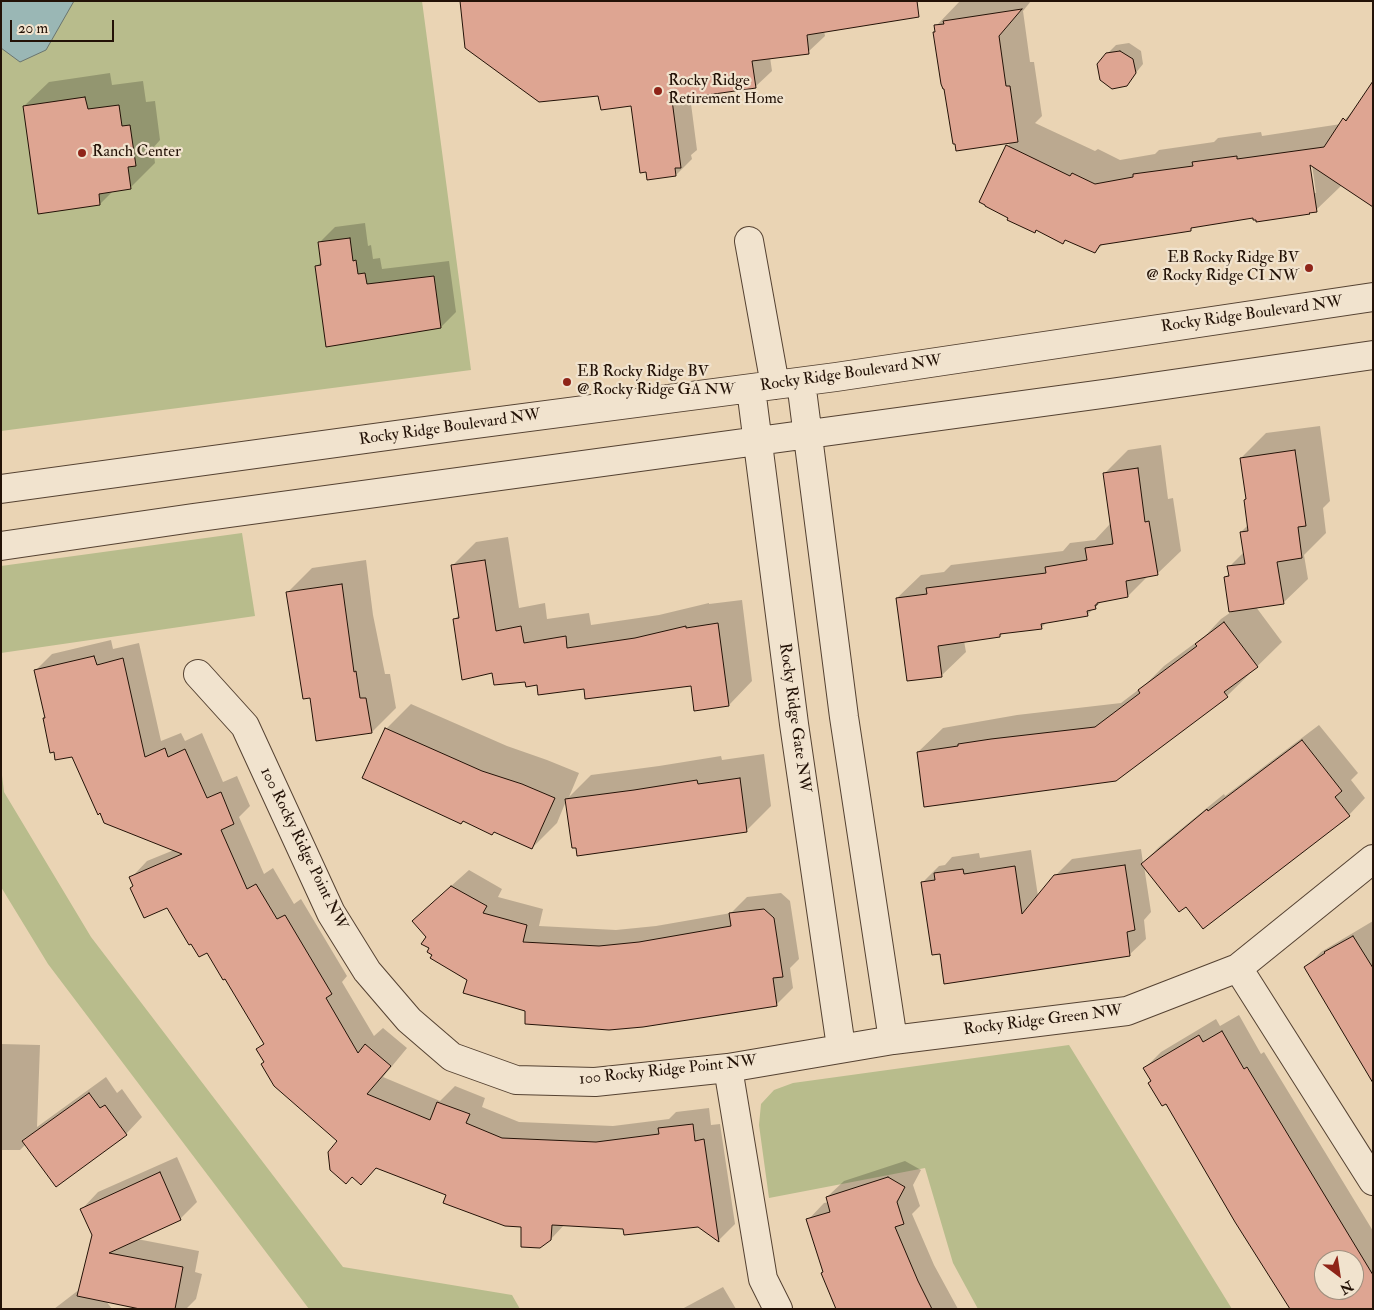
<!DOCTYPE html>
<style>
body{margin:0}
#map{position:relative;width:1374px;height:1310px;overflow:hidden;background:#ead4b4;font-family:"IM FELL Double Pica",serif}
canvas{display:block}
.frame{position:absolute;inset:0;border:2px solid #231207;pointer-events:none}
.north{position:absolute;left:1314px;top:1250px;width:50px;height:50px;box-sizing:border-box;background:#f1e3ce;border:1px solid #9f8f7e;border-radius:50%;rotate:149deg;font-size:14px;font-weight:700;line-height:20px;text-align:center;color:#231207}
.north::after{content:'';display:block;margin:auto;width:18px;height:22px;background:#8f2418;clip-path:polygon(50% 0,100% 100%,50% 72%,0 100%)}
.scale{position:absolute;left:10px;top:20px;width:104px;height:22px;box-sizing:border-box;border:2px solid #231207;border-top:0;padding-left:6px;font-size:15px;line-height:18px;white-space:nowrap;color:#231207;-webkit-text-stroke:4px #f1e3ce;paint-order:stroke}
</style>
<div id="map">
<canvas width="1374" height="1310"></canvas>
<div class="frame"></div>
<div class="north">N</div>
<div class="scale">20 m</div>
</div>
<script>
const ctx = document.querySelector('canvas').getContext('2d');
ctx.lineJoin = 'round';
function fillPath(path, color) { ctx.fillStyle = color; ctx.fill(path, 'evenodd'); }
const poly = rows => new Path2D(rows.map(r => 'M' + r).join(''));
function strokePath(path, color, width, dash) { ctx.strokeStyle = color; ctx.lineWidth = width; ctx.lineCap = dash ? 'butt' : 'round'; ctx.setLineDash(dash || []); ctx.stroke(path); }
function label(font, color, halo, rows, align = 'center') {
  ctx.font = font + ' "IM FELL Double Pica",serif'; ctx.lineWidth = 4.5; ctx.setLineDash([]); ctx.textBaseline = 'middle'; ctx.strokeStyle = halo; ctx.fillStyle = color; for (const [text, x, y, turn = 0] of rows) {
    ctx.save(); ctx.translate(x, y); ctx.rotate((+turn || 0) * Math.PI / 180); ctx.textAlign = isNaN(turn) ? turn : align; if (halo) ctx.strokeText(text, 0, 0); ctx.fillText(text, 0, 0); ctx.restore();
  }
}
fillPath(poly([
 [1,1,422,1,471,370,1,431],
 [242,533,255,616,1,653,1,566],
 [1,767,4,792,91,937,343,1267,512,1295,520,1309,309,1309,48,964,1,887],
 [1069,1045,1232,1309,978,1309,953,1263,925,1168,769,1198,759,1125,761,1104,774,1090,793,1083]
]), '#b8bc8c');
const water = poly([
 [1,1,74,1,46,50,20,62,1,48,1,1]
]);
fillPath(water, '#9ab7b5');
strokePath(water, '#6a756f', 1);
fillPath(poly([
 [460,1,895,1,824,31,825,36,808,52,770,57,772,71,755,87,690,96,697,150,691,155,692,159,676,175,632,104,466,47],
 [960,1,1031,1,1023,11,1030,62,1034,62,1042,116,1035,123,1095,151,1098,149,1120,160,1155,154,1159,150,1214,142,1218,138,1261,132,1262,136,1341,124,1358,105,1341,186,1316,210,1309,213,1254,217,1194,226,1191,229,1104,243,1095,252,1066,239,1063,242,1037,229,1034,232,1010,217,1008,146,1012,141,934,33,936,30,936,26],
 [1311,158,1316,193,1313,193,1308,159],
 [1129,43,1141,51,1143,64,1126,85,1107,54,1116,45],
 [110,73,112,85,143,81,146,102,155,101,160,140,153,148,155,163,130,188,114,190,100,204,39,213,24,106,49,82],
 [365,223,368,246,371,245,373,259,380,258,382,269,449,261,456,312,441,327,317,266,322,261,319,243,335,227],
 [1320,426,1330,501,1323,508,1326,533,1304,555,1308,579,1283,603,1256,607,1282,642,1227,696,1115,780,918,752,943,728,1017,715,1121,703,1146,684,1164,666,1206,635,1221,619,1234,610,1225,577,1230,573,1229,567,1244,552,1241,532,1248,525,1247,498,1241,458,1266,433],
 [1161,445,1168,499,1173,498,1181,551,1157,574,1148,576,1128,596,1102,601,1087,615,1047,622,1041,628,1003,633,1000,636,964,641,966,652,942,675,908,680,897,598,921,575,944,572,951,565,1063,551,1070,543,1095,540,1110,524,1104,474,1128,450],
 [508,537,519,608,545,603,547,619,589,613,591,625,659,615,709,603,709,604,742,600,752,681,729,705,692,685,585,688,538,684,493,671,455,619,459,615,452,566,476,542],
 [366,560,373,615,385,674,390,674,396,708,372,732,311,697,288,592,312,568],
 [111,640,113,649,139,643,161,741,181,733,185,741,202,733,223,782,237,776,250,806,239,817,264,874,273,868,294,904,301,899,347,976,342,982,374,1036,383,1028,407,1048,383,1077,440,1101,455,1086,485,1098,482,1107,519,1122,613,1126,669,1119,676,1112,709,1108,711,1125,720,1124,735,1224,719,1240,698,1226,624,1228,565,1224,551,1239,523,1226,377,1167,361,1183,339,1141,265,1062,258,1049,264,1043,225,977,208,951,167,907,134,885,131,878,147,861,174,850,73,755,46,717,35,671,52,654],
 [411,704,507,746,547,760,579,773,569,797,591,775,659,766,721,756,722,760,764,754,771,806,747,830,566,801,557,823,532,848,386,729],
 [1319,725,1358,773,1351,780,1365,798,1349,815,1186,905,1144,866,1151,912,1144,920,1146,939,1129,955,941,952,923,882,939,866,945,865,952,857,979,853,980,858,1031,850,1038,896,1055,876,1072,859,1141,849,1143,863,1159,847,1224,794,1225,796],
 [469,870,502,889,498,897,543,909,539,926,616,930,656,926,731,913,747,897,781,893,790,901,799,959,790,968,793,988,776,1005,527,1010,468,979,433,954,427,937,430,905],
 [1373,921,1373,1083,1306,967,1321,952],
 [1239,1015,1261,1054,1264,1052,1373,1231,1373,1309,1291,1309,1145,1068,1161,1052,1216,1019,1220,1026],
 [1324,1260,1354,1260,1354,1290,1324,1290],
 [1,1044,40,1045,37,1127,106,1077,117,1093,122,1089,142,1117,126,1134,26,1144,20,1150,1,1150],
 [177,1157,197,1202,180,1219,137,1239,199,1251,195,1272,202,1274,196,1299,186,1309,147,1309,106,1301,112,1309,54,1309,80,1289,94,1235,82,1209,98,1192],
 [905,1161,921,1170,913,1185,920,1206,912,1214,934,1265,958,1309,838,1309,808,1220,824,1203,829,1202,827,1197,844,1181],
 [723,1287,736,1309,682,1309]
]), '#0003');
const building = poly([
 [460,1,917,1,919,17,807,35,809,54,752,61,756,88,672,100,681,168,675,168,676,176,647,180,646,172,640,173,631,106,601,110,598,96,539,102,465,48,460,1],
 [1022,9,999,36,1006,86,1010,86,1018,142,956,151,955,144,953,144,944,89,943,89,941,84,933,32,935,32,934,25,944,24,943,21,1022,9],
 [1120,51,1133,59,1136,73,1127,86,1112,89,1100,80,1097,64,1106,53,1120,51],
 [1373,81,1373,207,1310,165,1317,212,1309,213,1310,214,1256,222,1256,220,1253,220,1253,218,1191,228,1191,231,1100,245,1095,253,1065,240,1063,244,1036,230,1035,233,1007,220,1008,218,985,206,985,205,979,202,1006,145,1070,176,1072,173,1095,184,1133,177,1133,174,1193,166,1192,162,1237,156,1237,159,1324,147,1343,118,1346,121,1373,81],
 [85,97,88,109,119,105,122,126,130,125,136,166,128,167,131,189,99,194,100,205,38,214,23,106,85,97],
 [350,238,353,261,356,260,358,274,365,273,367,284,434,276,441,328,326,347,315,266,321,265,318,242,350,238],
 [1295,450,1306,526,1298,527,1302,558,1277,562,1284,604,1229,612,1224,577,1229,576,1227,566,1245,564,1240,532,1248,531,1244,500,1246,499,1240,458,1295,450],
 [1138,468,1145,522,1149,521,1158,575,1126,581,1128,597,1097,603,1097,605,1095,605,1096,609,1087,611,1088,616,1041,624,1042,629,1000,634,1000,637,938,646,942,677,907,681,896,598,927,594,926,588,1046,573,1045,567,1087,560,1085,548,1113,544,1103,473,1138,468],
 [485,560,496,631,521,626,524,643,566,636,567,648,635,638,686,626,686,628,718,623,729,706,694,711,691,686,585,699,584,689,538,695,537,685,526,687,525,682,494,685,492,673,462,680,453,619,459,618,451,565,485,560],
 [342,584,354,672,356,671,360,698,366,698,372,733,316,741,310,698,303,699,286,592,342,584],
 [1224,622,1258,667,1224,692,1228,697,1116,781,924,807,917,752,958,746,958,744,991,739,1095,727,1140,693,1138,690,1197,646,1195,644,1224,622],
 [94,656,97,665,123,658,145,757,165,748,168,757,185,749,207,798,221,792,234,824,221,830,247,889,256,884,277,919,285,915,332,994,326,998,358,1053,365,1044,391,1066,367,1094,430,1120,437,1102,470,1114,466,1123,502,1138,596,1142,659,1134,658,1128,693,1124,695,1141,704,1139,719,1242,698,1227,624,1235,623,1229,552,1225,551,1240,540,1248,521,1247,521,1227,505,1226,443,1203,446,1195,376,1168,361,1185,352,1177,346,1184,330,1170,328,1152,337,1141,274,1086,261,1064,264,1062,256,1049,264,1044,225,979,223,980,207,953,199,957,191,944,189,945,167,908,144,918,130,888,133,886,129,877,182,854,104,823,100,813,98,815,72,757,55,760,54,752,50,753,43,718,45,718,34,670,94,656],
 [385,728,482,771,522,784,555,798,532,849,494,832,492,835,463,821,461,824,362,778,385,728],
 [1302,740,1342,791,1335,797,1350,816,1203,929,1186,907,1179,912,1141,864,1207,809,1208,811,1302,740],
 [740,778,747,832,577,856,576,848,572,848,565,799,634,790,697,780,698,784,740,778],
 [1125,865,1135,930,1127,932,1130,956,944,984,940,954,932,955,921,882,935,880,934,873,963,869,964,874,1015,866,1022,914,1054,875,1125,865],
 [451,886,487,906,483,913,527,925,523,942,599,946,639,942,731,926,729,913,764,909,774,918,783,977,773,978,777,1006,643,1027,609,1030,525,1024,525,1011,463,993,467,980,430,958,432,955,427,952,429,948,421,944,426,937,412,921,451,886],
 [1353,936,1373,968,1373,1083,1304,967,1325,953,1324,952,1353,936],
 [1222,1031,1244,1069,1247,1067,1373,1275,1373,1309,1290,1309,1235,1222,1166,1104,1162,1106,1148,1083,1151,1081,1143,1068,1199,1035,1203,1042,1222,1031],
 [1324,1260,1354,1260,1354,1290,1324,1290,1324,1260],
 [89,1093,100,1108,105,1105,127,1135,56,1187,22,1141,89,1093],
 [160,1172,181,1220,109,1253,183,1267,175,1309,140,1309,77,1296,92,1235,80,1209,160,1172],
 [888,1177,905,1187,897,1202,904,1224,895,1227,918,1281,932,1309,836,1309,821,1273,823,1272,806,1219,830,1212,826,1197,888,1177]
]);
fillPath(building, '#dea592');
strokePath(building, '#231207', 1);
const minor = poly([
 [749,241,775,385],
 [801,382,844,717,893,1040],
 [751,389,794,724,841,1047],
 [1,489,461,426,836,377,1373,297],
 [1,546,193,518,1110,393,1373,355],
 [198,674,245,726,331,913,367,971,409,1020,452,1057,516,1080,595,1082,728,1068,893,1040,1127,1011,1238,968,1373,1181],
 [1238,968,1373,859],
 [728,1068,763,1279,778,1309]
]);
strokePath(minor, '#554232', 30);
strokePath(minor, '#f1e3ce', 28);
for (const [x, y, r, color] of [
 [658,91,5,"#8f2418"],
 [82,153,5,"#8f2418"],
 [1309,268,5,"#8f2418"],
 [567,382,5,"#8f2418"]
]) { const dot = new Path2D(); dot.arc(x, y, r, 0, 2 * Math.PI); ctx.fillStyle = color; ctx.fill(dot); strokePath(dot, '#f1e3ce', 2); }
label('16px', '#231207', '#f1e3ce', [
 ["Rocky Ridge",668,82],
 ["Retirement Home",668,100],
 ["Ranch Center",92,153],
 ["EB Rocky Ridge BV",1299,259,"right"],
 ["@ Rocky Ridge CI NW",1299,277,"right"],
 ["EB Rocky Ridge BV",577,373],
 ["@ Rocky Ridge GA NW",577,391]
], 'left');
label('16px', '#231207', '#f1e3ce', [
 ["Rocky Ridge Boulevard NW",1252,315,-8],
 ["Rocky Ridge Boulevard NW",851,374,-8],
 ["Rocky Ridge Boulevard NW",450,428,-8],
 ["Rocky Ridge Gate NW",794,718,82],
 ["100 Rocky Ridge Point NW",303,849,64],
 ["Rocky Ridge Green NW",1043,1021,-7],
 ["100 Rocky Ridge Point NW",668,1071,-6]
]);
</script>
